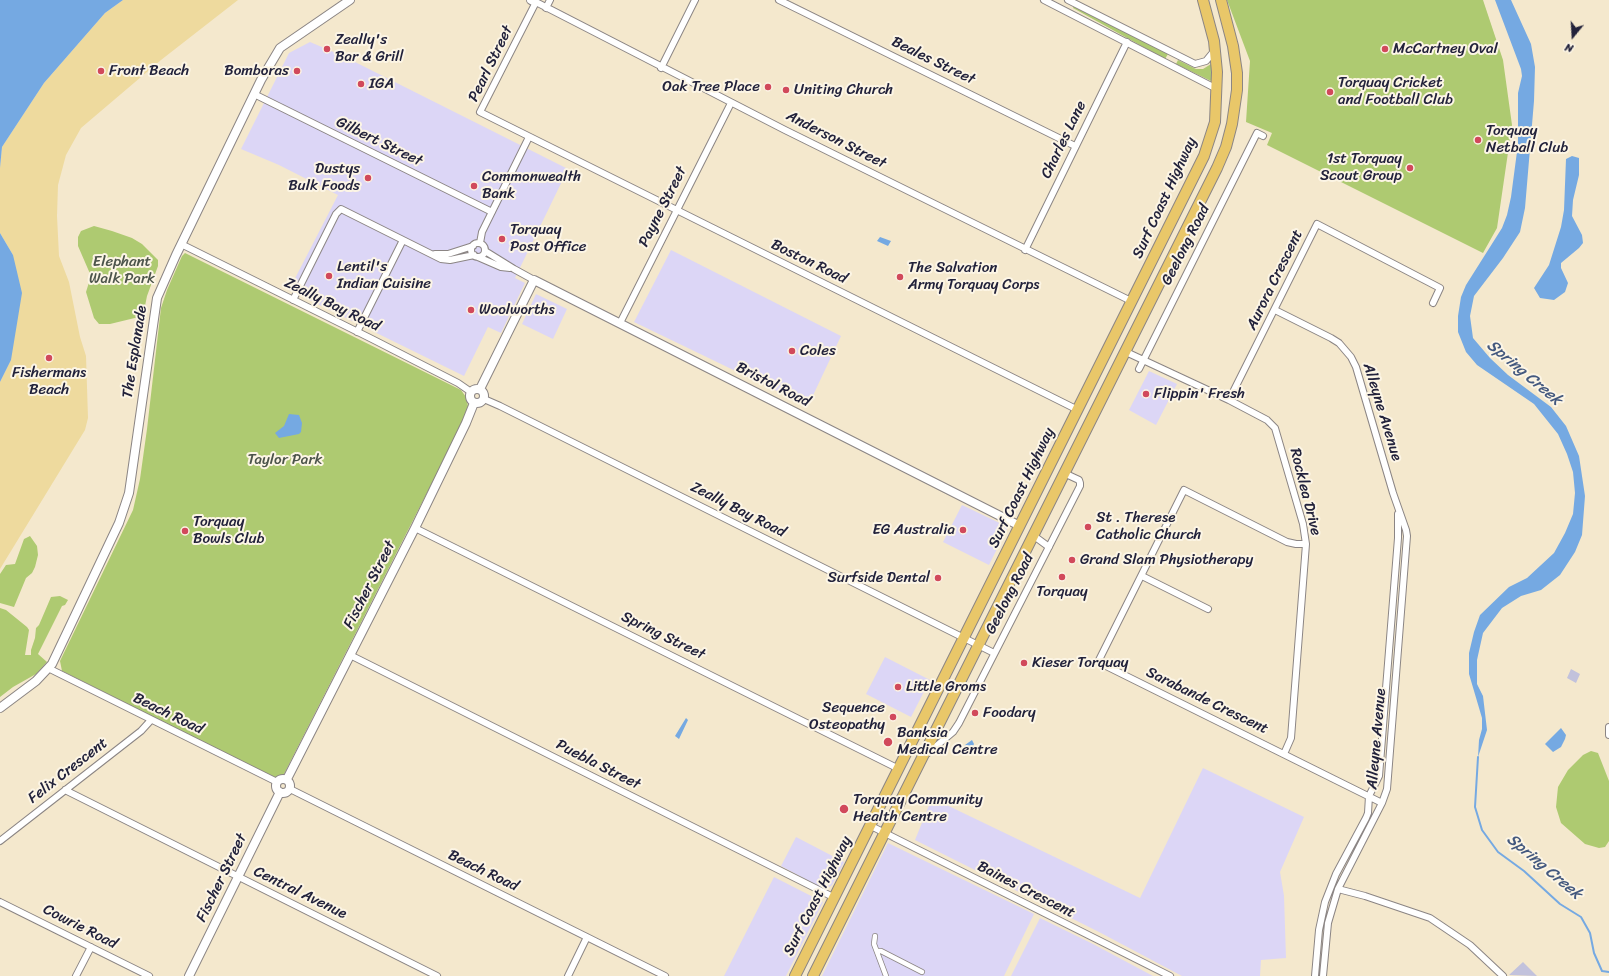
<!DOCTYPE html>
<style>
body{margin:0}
#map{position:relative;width:1609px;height:976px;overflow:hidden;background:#f4e8cd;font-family:Sriracha,sans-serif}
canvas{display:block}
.north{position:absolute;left:1553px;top:16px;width:40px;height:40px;-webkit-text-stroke:3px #fcf5e5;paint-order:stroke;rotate:198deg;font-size:11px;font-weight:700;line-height:16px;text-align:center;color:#22223b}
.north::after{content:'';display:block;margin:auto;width:14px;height:18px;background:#22223b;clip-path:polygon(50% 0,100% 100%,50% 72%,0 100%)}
</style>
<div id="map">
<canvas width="1609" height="976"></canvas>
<div class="north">N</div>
</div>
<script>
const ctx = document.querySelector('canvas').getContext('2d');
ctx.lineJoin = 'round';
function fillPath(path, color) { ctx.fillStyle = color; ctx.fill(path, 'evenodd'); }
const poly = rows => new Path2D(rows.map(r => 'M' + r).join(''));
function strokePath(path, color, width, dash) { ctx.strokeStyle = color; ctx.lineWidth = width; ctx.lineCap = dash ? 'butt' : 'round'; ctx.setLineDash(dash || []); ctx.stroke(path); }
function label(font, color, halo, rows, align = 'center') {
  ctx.font = font + ' Sriracha,sans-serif'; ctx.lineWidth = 4; ctx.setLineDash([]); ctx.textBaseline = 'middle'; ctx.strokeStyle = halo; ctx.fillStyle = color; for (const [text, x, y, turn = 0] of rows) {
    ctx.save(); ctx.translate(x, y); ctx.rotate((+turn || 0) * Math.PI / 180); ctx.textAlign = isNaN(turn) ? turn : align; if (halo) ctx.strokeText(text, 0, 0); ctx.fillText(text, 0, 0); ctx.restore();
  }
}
fillPath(poly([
 [310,42,343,56,568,169,515,278,525,283,501,333,488,327,464,376,289,290,338,195,279,165,241,149,289,53],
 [671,250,841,336,808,406,634,322],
 [536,294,567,309,553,339,522,324],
 [1149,371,1177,384,1156,425,1129,410],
 [962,505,1008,527,989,565,943,542],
 [885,657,930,680,911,717,866,694],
 [1203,768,1304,817,1280,872,1284,896,1286,958,1261,960,1260,976,1182,976,1099,932,915,840,932,798,1140,898],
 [796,837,844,862,832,885,828,888,822,888,781,866],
 [888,843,1034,914,1004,976,822,976],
 [774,877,823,902,786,976,724,976],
 [1040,918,1093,944,1153,976,1011,976]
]), '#dcd6f6');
fillPath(poly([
 [1571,669,1580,674,1576,683,1567,678],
 [1523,962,1537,976,1509,975]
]), '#c2c2dc');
fillPath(poly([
 [1227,0,1483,0,1503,60,1512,125,1497,228,1483,253,1267,145,1272,133,1246,122,1250,61],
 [1074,5,1168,54,1165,59,1073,8],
 [1178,60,1196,69,1203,69,1211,64,1211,81,1176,64],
 [94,226,112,231,132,238,142,244,158,260,158,266,147,296,143,316,110,324,99,324,94,318,86,292,91,276,78,246,78,237,81,231],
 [185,253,461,390,466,397,468,406,465,418,283,776,274,778,62,671,60,661,133,510,140,479,147,429,161,308,167,290,182,256],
 [30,536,37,546,38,555,35,567,32,573,26,578,14,607,0,603,0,574,6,565,15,564,24,539],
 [60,596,68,600,65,605,62,606,38,654,47,662,36,674,13,687,0,697,0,608,6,610,27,627,29,630,25,655,31,655,31,650,35,638,36,628,39,625,51,597],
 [1591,751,1598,753,1609,781,1609,841,1605,847,1599,848,1585,844,1561,823,1556,807,1558,787,1568,770,1583,755]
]), '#aeca71');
fillPath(poly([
 [123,0,238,0,161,60,81,128,66,155,58,185,57,216,59,256,69,282,80,337,86,356,88,418,85,430,0,569,0,382,11,360,13,255,0,233,0,168,2,147,44,83,105,13]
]), '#eeda9e');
fillPath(poly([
 [0,0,123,0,105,13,44,83,2,147,0,168],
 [1495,0,1511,0,1531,44,1535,67,1534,101,1525,208,1520,232,1503,258,1474,296,1470,316,1473,338,1490,358,1508,375,1551,407,1566,426,1579,456,1585,496,1582,535,1575,552,1560,575,1541,590,1521,596,1502,608,1483,633,1477,660,1477,684,1483,696,1487,730,1478,757,1479,740,1482,729,1482,718,1469,674,1469,653,1474,632,1480,615,1509,587,1527,578,1554,553,1565,533,1573,514,1575,493,1573,472,1567,454,1558,434,1534,404,1477,365,1466,352,1458,332,1458,316,1461,297,1466,285,1502,228,1507,215,1511,197,1518,144,1518,93,1522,76,1521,69],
 [1572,156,1579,158,1579,175,1573,200,1572,216,1582,235,1583,243,1579,248,1561,263,1561,268,1568,283,1565,292,1554,300,1540,298,1534,288,1549,265,1561,227,1564,210,1566,159],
 [0,233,13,255,22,293,11,360,0,382],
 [880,237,891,241,888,246,877,241],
 [289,414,299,415,302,423,301,432,299,434,279,438,275,433,284,426],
 [686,718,688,720,679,739,675,736],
 [1561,728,1566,735,1565,739,1561,747,1553,752,1545,744],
 [972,740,974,744,971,750,966,749,965,751,963,750,965,745]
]), '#75a9e2');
strokePath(poly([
 [1478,757,1475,807,1482,830,1498,852,1524,871,1560,904,1581,917,1590,933,1594,953,1602,971,1609,972]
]), '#75a9e2', 2);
const pedestrian = poly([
 [875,936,874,944,886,976],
 [877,951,881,951,922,972]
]);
const minor = poly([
 [779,0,1075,146],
 [1044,0,1217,89],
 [1068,0,1195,64,1206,61,1215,50],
 [534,1,785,130,1131,301],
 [536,2,480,112,1078,410],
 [546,8,550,0],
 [661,68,695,0],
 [254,94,492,212],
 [480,243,482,232,529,137],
 '471 250a7 7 0 1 1 14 0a7 7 0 1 1-14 0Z',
 [181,244,372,339,458,383,471,392],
 [1025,250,1127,42],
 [485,251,514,269,534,280],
 [435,254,448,254,473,246],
 [478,257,501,267,510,268],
 [293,300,336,214,341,209,441,259,450,260,474,255],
 [1275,310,1331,338,1339,343,1351,357,1356,367,1393,493,1406,530,1407,536,1387,789,1382,803,1338,889,1328,923,1323,976],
 [620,323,731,103],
 [357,332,403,240],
 [1126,352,1229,400,1267,420,1275,428,1303,524,1306,544,1291,738,1284,754],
 [1139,369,1257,133,1263,136],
 [484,399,500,406,994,653],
 [1229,400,1317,224,1440,288,1433,303],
 [415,528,899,769],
 [1034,536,1049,547],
 [1306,544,1296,544,1287,542,1184,490,1098,662,1382,803],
 [1142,576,1208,609],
 [350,655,835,898],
 [48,668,277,782],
 [1609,727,1609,735],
 [928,753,953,732,959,723,1080,486,1080,483,1079,480,1066,474],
 [290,789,665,976],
 [65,790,437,976],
 [871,826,1170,976],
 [0,841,141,731,151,720],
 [1338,889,1365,896,1430,918,1470,945,1503,976],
 [0,902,149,976],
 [76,976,91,947],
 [568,976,587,937],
 [1315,976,1319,930,1325,902,1336,874,1366,818,1368,813,1369,796,1379,776,1398,538,1398,514]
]);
const tertiary = poly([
 [531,0,533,1],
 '470 396a7 7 0 1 1 14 0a7 7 0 1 1-14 0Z',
 [480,389,534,280,1020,526],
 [0,708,36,681,52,664,119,523,129,493,157,298,176,255,261,80,280,48,350,0],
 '276 786a7 7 0 1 1 14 0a7 7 0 1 1-14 0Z',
 [287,779,415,528,466,423,474,403],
 [189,976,280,792]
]);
const primary = poly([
 [795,976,1204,156,1215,122,1217,72,1214,41,1203,0],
 [813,976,1217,168,1226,147,1232,124,1237,90,1237,73,1233,46,1221,0]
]);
strokePath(pedestrian, '#8b8584', 6);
strokePath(minor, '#8b8584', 8);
strokePath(tertiary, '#8b8584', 10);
strokePath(primary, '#8b8584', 12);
strokePath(pedestrian, '#fff', 4.5);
strokePath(minor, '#fff', 6);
strokePath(tertiary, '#fff', 8);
strokePath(primary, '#e9c769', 10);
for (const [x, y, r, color] of [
 [327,49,4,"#d1495b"],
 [1385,49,4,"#d1495b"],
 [101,71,4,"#d1495b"],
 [297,71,4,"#d1495b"],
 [361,84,4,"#d1495b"],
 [768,87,4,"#d1495b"],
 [786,90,4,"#d1495b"],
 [1330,92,4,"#d1495b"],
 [1478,140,4,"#d1495b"],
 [1410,168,4,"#d1495b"],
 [368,178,4,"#d1495b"],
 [474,186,4,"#d1495b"],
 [502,239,4,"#d1495b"],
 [329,276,4,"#d1495b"],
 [900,277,4,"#d1495b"],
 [471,310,4,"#d1495b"],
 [792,351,4,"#d1495b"],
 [49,358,4,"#d1495b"],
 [1146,394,4,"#d1495b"],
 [1088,527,4,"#d1495b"],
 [963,530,4,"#d1495b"],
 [185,531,4,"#d1495b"],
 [1072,560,4,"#d1495b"],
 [1062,577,4,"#d1495b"],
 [938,578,4,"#d1495b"],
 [1024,663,4,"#d1495b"],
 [898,687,4,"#d1495b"],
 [975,713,4,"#d1495b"],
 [893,717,4,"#d1495b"],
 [888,742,5,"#d1495b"],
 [844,809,5,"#d1495b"]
]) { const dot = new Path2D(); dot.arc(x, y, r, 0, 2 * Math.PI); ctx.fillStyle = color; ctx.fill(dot); strokePath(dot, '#fcf5e5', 1.5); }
label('15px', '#22223b', '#fcf5e5', [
 ["Zeally's",335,40],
 ["Bar & Grill",335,57],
 ["McCartney Oval",1393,49],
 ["Front Beach",109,71],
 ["Bomboras",289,71,"right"],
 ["Torquay Cricket",1338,83],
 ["and Football Club",1338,100],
 ["IGA",369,84],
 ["Oak Tree Place",760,87,"right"],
 ["Uniting Church",794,90],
 ["Torquay",1486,131],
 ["Netball Club",1486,148],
 ["1st Torquay",1402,159,"right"],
 ["Scout Group",1402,176,"right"],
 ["Dustys",360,169,"right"],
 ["Bulk Foods",360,186,"right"],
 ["Commonwealth",482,177],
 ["Bank",482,194],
 ["Torquay",510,230],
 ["Post Office",510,247],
 ["Lentil's",337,267],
 ["Indian Cuisine",337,284],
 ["The Salvation",908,268],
 ["Army Torquay Corps",908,285],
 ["Woolworths",479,310],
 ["Coles",800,351],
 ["Fishermans",49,373,"center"],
 ["Beach",49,390,"center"],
 ["Flippin' Fresh",1154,394],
 ["St . Therese",1096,518],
 ["Catholic Church",1096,535],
 ["Torquay",193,522],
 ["Bowls Club",193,539],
 ["EG Australia",955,530,"right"],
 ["Grand Slam Physiotherapy",1080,560],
 ["Surfside Dental",930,578,"right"],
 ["Torquay",1062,592,"center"],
 ["Kieser Torquay",1032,663],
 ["Little Groms",906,687],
 ["Sequence",885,708,"right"],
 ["Osteopathy",885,725,"right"],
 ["Foodary",983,713],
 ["Banksia",897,733],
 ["Medical Centre",897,750],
 ["Torquay Community",853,800],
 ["Health Centre",853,817]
], 'left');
label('15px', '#22223b', '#fcf5e5', [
 ["Beales Street",933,61,26],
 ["Pearl Street",491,64,-64],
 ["Anderson Street",836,140,27],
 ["Charles Lane",1064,140,-64],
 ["Gilbert Street",379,142,26],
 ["Surf Coast Highway",1165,198,-65],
 ["Payne Street",663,207,-63],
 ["Geelong Road",1186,245,-63],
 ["Boston Road",809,262,26],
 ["Aurora Crescent",1275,280,-64],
 ["Zeally Bay Road",332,305,26],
 ["The Esplanade",135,352,-81],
 ["Bristol Road",773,385,27],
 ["Alleyne Avenue",1382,412,73],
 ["Surf Coast Highway",1022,488,-64],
 ["Rocklea Drive",1305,492,76],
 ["Zeally Bay Road",738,510,27],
 ["Fischer Street",370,585,-63],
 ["Geelong Road",1010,594,-63],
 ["Spring Street",663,636,26],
 ["Sarabande Crescent",1207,701,26],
 ["Beach Road",168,714,26],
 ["Alleyne Avenue",1377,739,-85],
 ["Puebla Street",598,765,27],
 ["Felix Crescent",68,771,-38],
 ["Beach Road",483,871,26],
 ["Fischer Street",222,878,-64],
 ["Baines Crescent",1026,890,27],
 ["Central Avenue",300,893,26],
 ["Surf Coast Highway",818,896,-63],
 ["Cowrie Road",80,927,27]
]);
label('15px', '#4c544b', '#fcf5e5', [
 ["Elephant",122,262],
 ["Walk Park",122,279],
 ["Taylor Park",285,460]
]);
label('italic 16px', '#43587e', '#fcf5e5', [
 ["Spring Creek",1524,373,40],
 ["Spring Creek",1544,867,40]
]);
</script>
